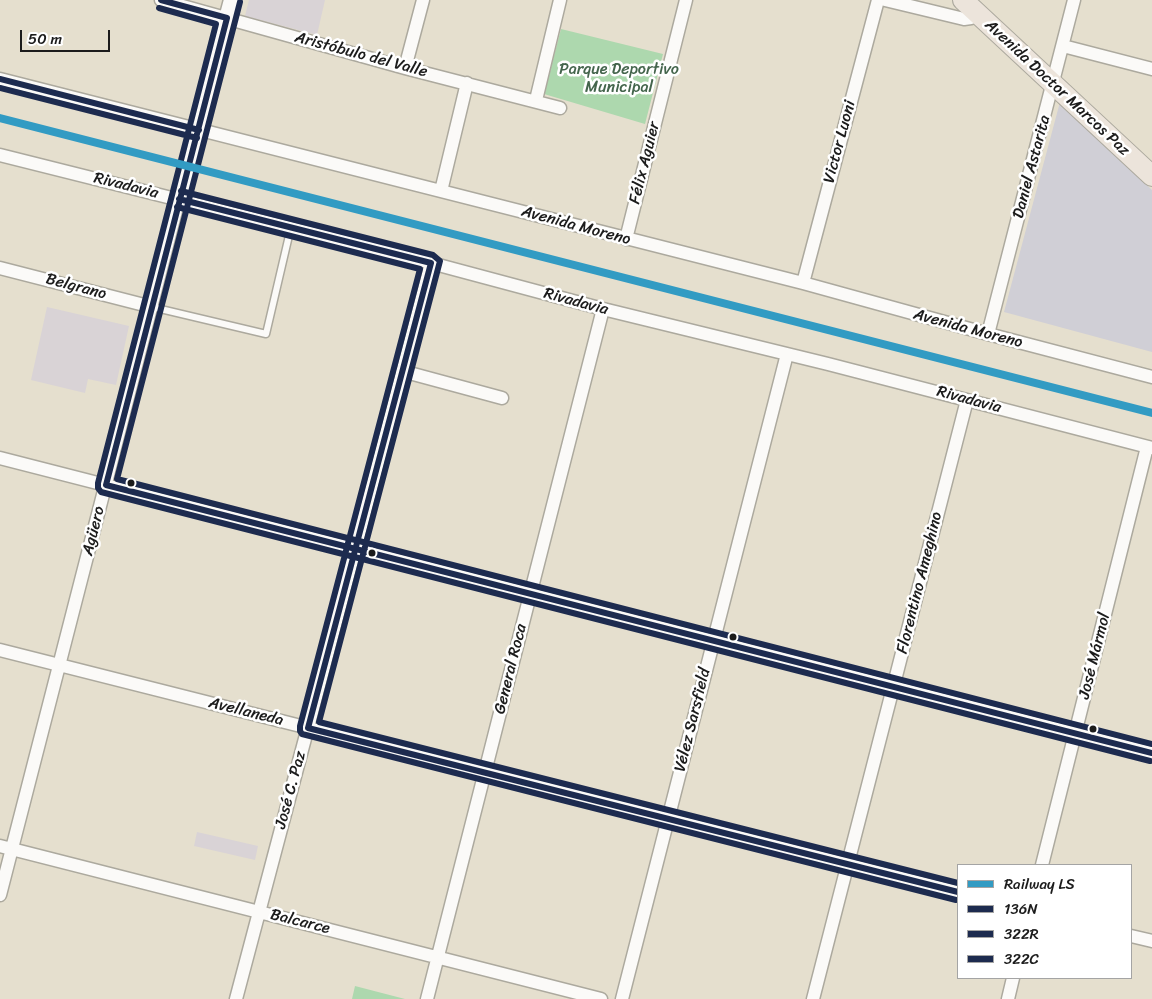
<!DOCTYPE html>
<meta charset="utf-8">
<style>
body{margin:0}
#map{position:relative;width:1152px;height:999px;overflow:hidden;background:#e5dfce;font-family:Sriracha,sans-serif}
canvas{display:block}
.legend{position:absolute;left:957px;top:864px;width:175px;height:115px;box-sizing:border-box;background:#fff;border:1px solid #a4a4a4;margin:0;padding:6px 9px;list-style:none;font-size:15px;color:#1c1c1c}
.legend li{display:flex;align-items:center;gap:10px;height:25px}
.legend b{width:25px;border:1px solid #a4a4a4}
.scale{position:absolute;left:20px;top:30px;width:90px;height:22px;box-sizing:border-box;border:2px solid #1c1c1c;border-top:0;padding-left:6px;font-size:15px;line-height:18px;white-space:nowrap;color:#1c1c1c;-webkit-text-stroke:4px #fff;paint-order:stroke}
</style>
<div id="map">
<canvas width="1152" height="999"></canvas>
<ul class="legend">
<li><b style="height:6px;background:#329bc3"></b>Railway LS</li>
<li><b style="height:6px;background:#1d2b4f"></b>136N</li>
<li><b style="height:6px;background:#1d2b4f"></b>322R</li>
<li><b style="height:6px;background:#1d2b4f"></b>322C</li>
</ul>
<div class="scale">50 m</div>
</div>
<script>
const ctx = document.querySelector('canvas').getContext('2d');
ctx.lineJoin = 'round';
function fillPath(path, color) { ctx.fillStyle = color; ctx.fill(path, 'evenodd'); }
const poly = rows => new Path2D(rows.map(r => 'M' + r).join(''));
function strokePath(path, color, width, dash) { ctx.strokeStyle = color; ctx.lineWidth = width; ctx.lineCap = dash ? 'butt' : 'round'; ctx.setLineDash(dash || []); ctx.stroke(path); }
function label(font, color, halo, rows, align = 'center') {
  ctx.font = font + ' Sriracha,sans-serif'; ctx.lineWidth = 5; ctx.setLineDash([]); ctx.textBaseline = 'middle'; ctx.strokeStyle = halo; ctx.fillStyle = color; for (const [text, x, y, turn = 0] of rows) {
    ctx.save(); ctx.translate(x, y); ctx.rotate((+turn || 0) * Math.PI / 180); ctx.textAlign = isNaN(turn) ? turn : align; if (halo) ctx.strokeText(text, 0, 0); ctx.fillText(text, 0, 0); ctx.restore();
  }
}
fillPath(poly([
 [1060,102,1152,190,1152,352,1004,312]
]), '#d0cfd6');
fillPath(poly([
 [561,29,663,54,645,124,544,94],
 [355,986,405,999,352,999]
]), '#add8ae');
fillPath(poly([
 [249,0,325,0,317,35,245,16],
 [47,307,129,326,116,385,88,379,85,393,31,380],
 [197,832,258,846,255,860,194,846]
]), '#d9d3d6');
const service = poly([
 [152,307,266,334,291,227]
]);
const minor = poly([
 [161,0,405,68,560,108],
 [885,0,964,19,971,18,978,15],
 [1063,46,1152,69],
 [405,68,423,0],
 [0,79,803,283,988,334,1152,377],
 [536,100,560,0],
 [0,155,431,263,603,309,828,364,1152,448],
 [441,191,467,83],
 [626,239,686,0],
 [0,268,152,307],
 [803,283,878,0],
 [988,334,1074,0],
 [402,371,502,398],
 [0,458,1152,753],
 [0,650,958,892],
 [0,846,601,999],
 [1042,865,1147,447],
 [0,895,179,199],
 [1131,936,1152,941],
 [236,999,431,263],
 [427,999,603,309],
 [622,999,787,354],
 [813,999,967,400],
 [1008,999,1013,978]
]);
const tertiary = poly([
 [179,199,232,0]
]);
const primary = poly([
 [963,0,1152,176]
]);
strokePath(service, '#aca99e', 9);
strokePath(minor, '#aca99e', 15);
strokePath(tertiary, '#aca99e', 19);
strokePath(primary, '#aca99e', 22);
strokePath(service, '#fbfaf8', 6);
strokePath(minor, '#fbfaf8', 12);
strokePath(tertiary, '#fbfaf8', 16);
strokePath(primary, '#ece4db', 20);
strokePath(poly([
 [161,0,227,18,106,485,1152,753],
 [0,79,199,130],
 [179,199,431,263,308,728,958,892]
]), '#1d2b4f', 6);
strokePath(poly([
 [159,8,216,24,98,483,98,488,101,492,1150,761],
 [0,88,197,138],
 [177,207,420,269,300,726,300,731,302,734,956,900]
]), '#1d2b4f', 6);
strokePath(poly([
 [240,2,117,479,1152,744],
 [181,191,433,255,440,261,319,722,958,883]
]), '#1d2b4f', 6);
strokePath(poly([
 [0,118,1152,413]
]), '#329bc3', 8);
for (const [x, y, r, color] of [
 [131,483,4.5,"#1c1c1c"],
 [372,553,4.5,"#1c1c1c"],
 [733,637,4.5,"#1c1c1c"],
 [1093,729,4.5,"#1c1c1c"]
]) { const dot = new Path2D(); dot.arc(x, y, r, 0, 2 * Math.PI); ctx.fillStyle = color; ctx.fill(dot); strokePath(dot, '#fff', 2); }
label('16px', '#1c1c1c', '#fff', [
 ["Aristóbulo del Valle",361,55,15],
 ["Avenida Doctor Marcos Paz",1057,88,43],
 ["Victor Luoni",840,142,-75],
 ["Félix Aguier",645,163,-76],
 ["Daniel Astarita",1032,167,-75],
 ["Rivadavia",126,186,14],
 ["Avenida Moreno",576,226,15],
 ["Belgrano",76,287,15],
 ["Rivadavia",576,302,15],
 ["Avenida Moreno",968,329,15],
 ["Rivadavia",969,400,15],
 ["Agüero",94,531,-76],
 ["Florentino Ameghino",920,583,-76],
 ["José Mármol",1095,656,-76],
 ["General Roca",511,669,-76],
 ["Avellaneda",246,712,14],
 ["Vélez Sarsfield",693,720,-76],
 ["José C. Paz",291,790,-75],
 ["Balcarce",300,922,14]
]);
label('16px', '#44654c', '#fff', [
 ["Parque Deportivo",619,70],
 ["Municipal",619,88]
]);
</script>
